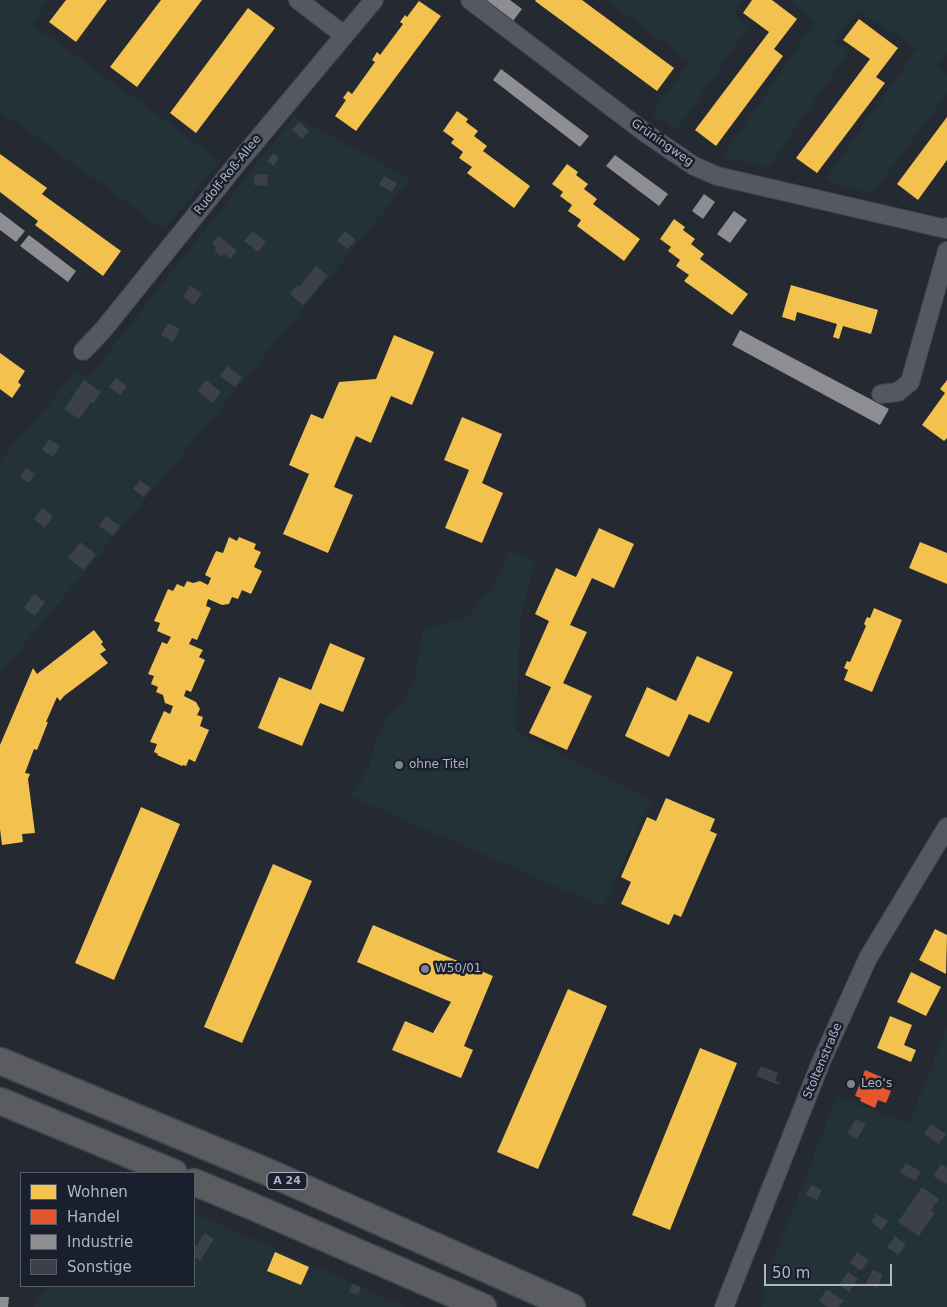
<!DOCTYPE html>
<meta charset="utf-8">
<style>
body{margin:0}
#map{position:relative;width:947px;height:1307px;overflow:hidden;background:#252932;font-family:"DejaVu Sans",sans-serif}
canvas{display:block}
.legend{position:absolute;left:20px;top:1172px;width:175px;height:115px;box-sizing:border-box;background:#191f2c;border:1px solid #545b69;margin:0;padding:6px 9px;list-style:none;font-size:15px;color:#adb4c4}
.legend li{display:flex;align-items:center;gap:10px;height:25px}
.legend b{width:25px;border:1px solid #545b69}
.scale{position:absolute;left:764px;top:1264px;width:128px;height:22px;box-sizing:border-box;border:2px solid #adb4c4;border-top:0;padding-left:6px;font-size:15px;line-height:18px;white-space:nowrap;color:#adb4c4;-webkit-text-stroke:4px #191f2c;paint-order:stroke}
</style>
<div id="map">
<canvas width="947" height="1307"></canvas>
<ul class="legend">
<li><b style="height:14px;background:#f2c14e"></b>Wohnen</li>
<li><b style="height:14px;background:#e4572e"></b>Handel</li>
<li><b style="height:14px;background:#8d8d92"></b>Industrie</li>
<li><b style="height:14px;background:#3c4048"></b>Sonstige</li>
</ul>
<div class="scale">50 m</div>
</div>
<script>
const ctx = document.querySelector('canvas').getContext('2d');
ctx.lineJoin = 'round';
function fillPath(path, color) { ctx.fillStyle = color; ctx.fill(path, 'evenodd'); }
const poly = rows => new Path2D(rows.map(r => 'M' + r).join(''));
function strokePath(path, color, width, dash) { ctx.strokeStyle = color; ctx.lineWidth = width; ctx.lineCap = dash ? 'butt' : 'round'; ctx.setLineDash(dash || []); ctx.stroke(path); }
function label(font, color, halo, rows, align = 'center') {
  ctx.font = font + ' "DejaVu Sans",sans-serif'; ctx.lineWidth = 5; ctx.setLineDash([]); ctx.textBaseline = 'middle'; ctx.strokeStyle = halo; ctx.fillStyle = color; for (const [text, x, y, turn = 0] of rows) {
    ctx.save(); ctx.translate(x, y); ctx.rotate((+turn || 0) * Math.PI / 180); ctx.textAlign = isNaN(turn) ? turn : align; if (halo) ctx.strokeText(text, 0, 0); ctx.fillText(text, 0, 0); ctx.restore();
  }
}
fillPath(poly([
 [0,0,48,0,32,24,221,161,165,230,0,111],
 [607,0,743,0,734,14,749,26,676,131,652,114,690,62],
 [788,0,947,0,947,54,938,66,947,74,947,93,872,194,825,180,917,48,858,11,835,42,848,53,768,168,722,157,815,23],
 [294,116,411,179,0,674,0,461,77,371,88,378],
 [509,550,535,562,521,617,518,664,516,731,652,799,603,907,350,796,368,770,375,743,385,719,402,703,414,683,423,628,466,618,491,591],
 [947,1028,947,1307,762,1307,765,1301,762,1288,837,1096,908,1124],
 [194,1213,407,1307,33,1307,49,1286,194,1286]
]), '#223237');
fillPath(poly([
 [66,0,107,0,76,42,49,22],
 [161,0,202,0,137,87,110,67],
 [536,0,582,0,674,68,657,91,535,1],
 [752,0,772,0,797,19,774,49,783,56,716,146,695,130,769,32,743,13],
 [419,1,441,16,356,131,335,116,346,100,343,98,348,91,352,94,375,62,372,60,377,52,380,55,403,24,400,22,405,15,407,17],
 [248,8,275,28,196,133,170,113],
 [859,19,898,48,876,77,885,83,817,173,796,158,870,59,843,40],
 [457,111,468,119,466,122,478,131,474,136,487,146,483,151,530,186,514,208,467,173,472,167,459,158,463,152,451,143,454,139,443,131],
 [947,117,947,160,918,200,897,184],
 [0,154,47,188,42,194,121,251,103,276,35,225,38,221,0,192],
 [567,164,578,172,576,175,588,184,584,189,597,199,593,204,640,239,624,261,577,226,581,220,568,211,572,205,560,196,563,192,552,184],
 [674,219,685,227,683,230,695,239,691,244,704,254,700,259,748,294,732,315,684,281,689,275,676,266,680,260,668,251,671,247,660,239],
 [791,285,878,310,871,334,843,326,839,339,833,337,837,324,797,312,795,321,782,317],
 [394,335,434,352,412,405,391,396,371,443,356,436,334,487,353,495,328,553,283,534,309,474,289,465,311,414,323,419,339,382,376,379],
 [0,353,25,371,18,382,21,385,12,398,0,389],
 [947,380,947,438,944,441,922,425,945,393,940,389],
 [462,417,502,434,482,483,503,493,482,543,445,528,469,470,444,460],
 [599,528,634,544,614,588,592,578,570,625,587,632,563,683,592,696,567,750,529,733,551,687,525,675,549,621,535,614,556,568,576,577],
 [229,537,237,541,239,537,256,544,254,549,261,552,254,567,262,571,251,594,242,590,238,599,232,597,229,604,222,605,208,599,206,606,211,608,197,640,192,638,189,644,203,650,199,657,205,660,191,692,186,690,184,696,196,702,200,709,197,715,203,717,200,726,209,730,195,762,189,759,186,766,183,765,182,766,157,755,158,754,154,752,157,744,150,742,164,711,170,714,173,706,165,703,163,695,156,692,158,687,151,684,154,676,148,674,162,642,167,644,171,637,157,631,160,623,154,621,168,589,173,591,177,584,184,587,187,581,193,583,200,581,208,585,211,578,205,575,216,551,223,553],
 [920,542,947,553,947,584,909,568],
 [874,608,902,620,872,692,844,680,848,670,844,668,847,661,850,662,866,626,864,624,867,617,870,618],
 [94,630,103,642,101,644,106,650,100,654,108,663,64,696,60,701,57,697,46,722,48,722,37,750,34,749,25,773,30,774,28,779,35,833,22,834,23,842,2,845,0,829,0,745,33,668,37,674],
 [330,643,365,658,343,712,320,703,302,746,258,728,279,677,311,690],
 [697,656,733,672,709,723,689,714,669,757,625,736,647,687,676,701],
 [666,798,715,819,710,831,717,834,681,917,674,914,669,925,621,904,631,882,621,877,647,817,656,821],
 [141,807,180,824,114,980,75,963],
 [273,864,312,881,242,1043,204,1027],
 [373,925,493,976,464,1046,473,1050,461,1078,392,1050,405,1021,433,1033,451,1002,357,962],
 [935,929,947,935,946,974,919,960],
 [911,972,941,987,926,1016,897,1002],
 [568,989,607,1006,538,1169,497,1152],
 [890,1016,912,1025,904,1045,916,1050,911,1062,877,1048],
 [700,1048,737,1063,670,1230,632,1215],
 [275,1252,309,1267,301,1285,267,1271]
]), '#f2c14e');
fillPath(poly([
 [865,1070,886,1079,883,1088,891,1091,886,1103,878,1100,875,1108,860,1101,861,1098,855,1096]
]), '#e4572e');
fillPath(poly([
 [486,0,510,0,522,9,513,21],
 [501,69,589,136,580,147,493,80],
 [615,155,668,194,659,206,606,166],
 [704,194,715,202,703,219,692,211],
 [734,211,747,220,730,243,717,234],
 [0,212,25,231,16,242,0,230],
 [29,235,76,271,68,282,20,246],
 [740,330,889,409,880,425,732,345],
 [0,1297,9,1297,8,1307,0,1307]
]), '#8d8d92');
fillPath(poly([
 [299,122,309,131,302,139,292,130],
 [273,153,279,158,274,166,267,161],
 [255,174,268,175,267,186,254,185],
 [384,176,397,183,392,192,379,185],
 [252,231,266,242,258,252,244,241],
 [345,231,356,240,348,249,337,241],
 [218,236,237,250,230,259,224,254,222,257,214,251,217,248,212,244],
 [316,266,328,276,303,305,290,294,297,285,299,287],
 [190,286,202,293,194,305,183,297],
 [168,323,180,329,173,342,161,335],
 [227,366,242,377,235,387,220,376],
 [116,378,127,386,120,395,109,387],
 [84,380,101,392,93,404,91,402,79,419,64,409],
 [206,380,221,392,213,403,198,391],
 [49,439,60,446,53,457,42,450],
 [26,468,35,474,29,483,20,477],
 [140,480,151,488,144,497,133,489],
 [42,508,53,516,45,528,34,519],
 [106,516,120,526,113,536,99,526],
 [80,542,96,554,84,570,68,558],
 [34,594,45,602,35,616,24,608],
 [761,1066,778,1073,775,1081,780,1083,779,1085,756,1076],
 [856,1119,866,1124,857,1139,847,1133],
 [931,1124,946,1134,939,1144,924,1134],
 [906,1163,921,1172,915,1181,900,1172],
 [941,1164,947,1168,947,1184,933,1176],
 [811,1185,822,1190,817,1200,806,1195],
 [922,1187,939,1199,931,1210,935,1213,919,1236,898,1222],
 [876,1214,888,1221,882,1230,871,1222],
 [205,1233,214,1239,200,1261,194,1256,194,1249],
 [895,1236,906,1245,898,1255,887,1247],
 [857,1252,869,1260,861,1271,850,1263],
 [873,1270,883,1275,877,1288,866,1283],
 [848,1272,858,1279,849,1292,839,1285],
 [352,1284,361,1287,358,1295,349,1292],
 [827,1289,844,1301,839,1307,828,1307,819,1301]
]), '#3c4048');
const minor = poly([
 [298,0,344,35],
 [470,0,647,134,694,166,717,176,946,229,947,227],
 [83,351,103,330,236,165,374,0],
 [881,394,898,392,910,382,947,251],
 [724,1307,821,1062,868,958,947,827]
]);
const highway = poly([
 [0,1061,270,1173,572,1307],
 [0,1101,174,1173],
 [194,1182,256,1208,483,1307]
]);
strokePath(minor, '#41444b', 20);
strokePath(highway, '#41454d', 29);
strokePath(minor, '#545860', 18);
strokePath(highway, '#5a5c60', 26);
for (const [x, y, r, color] of [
 [399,765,5,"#7d8391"],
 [425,969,5,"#7d8391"],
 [851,1084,5,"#7d8391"]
]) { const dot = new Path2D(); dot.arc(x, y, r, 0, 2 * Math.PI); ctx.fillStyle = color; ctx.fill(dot); strokePath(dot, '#191f2c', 2); }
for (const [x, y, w] of [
 [287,1181,40]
]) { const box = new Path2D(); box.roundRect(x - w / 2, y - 8.5, w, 17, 4); ctx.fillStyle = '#191f2c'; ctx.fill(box); strokePath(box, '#adb4c4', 1); }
label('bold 11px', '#adb4c4', null, [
 ["A 24",287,1181]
]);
label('12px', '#adb4c4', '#191f2c', [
 ["Grüningweg",662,143,35],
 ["Rudolf-Roß-Allee",228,175,-51],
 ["Stoltenstraße",823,1061,-67]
]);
label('12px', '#adb4c4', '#191f2c', [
 ["ohne Titel",409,765],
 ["W50/01",435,969],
 ["Leo‘s",861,1084]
], 'left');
</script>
